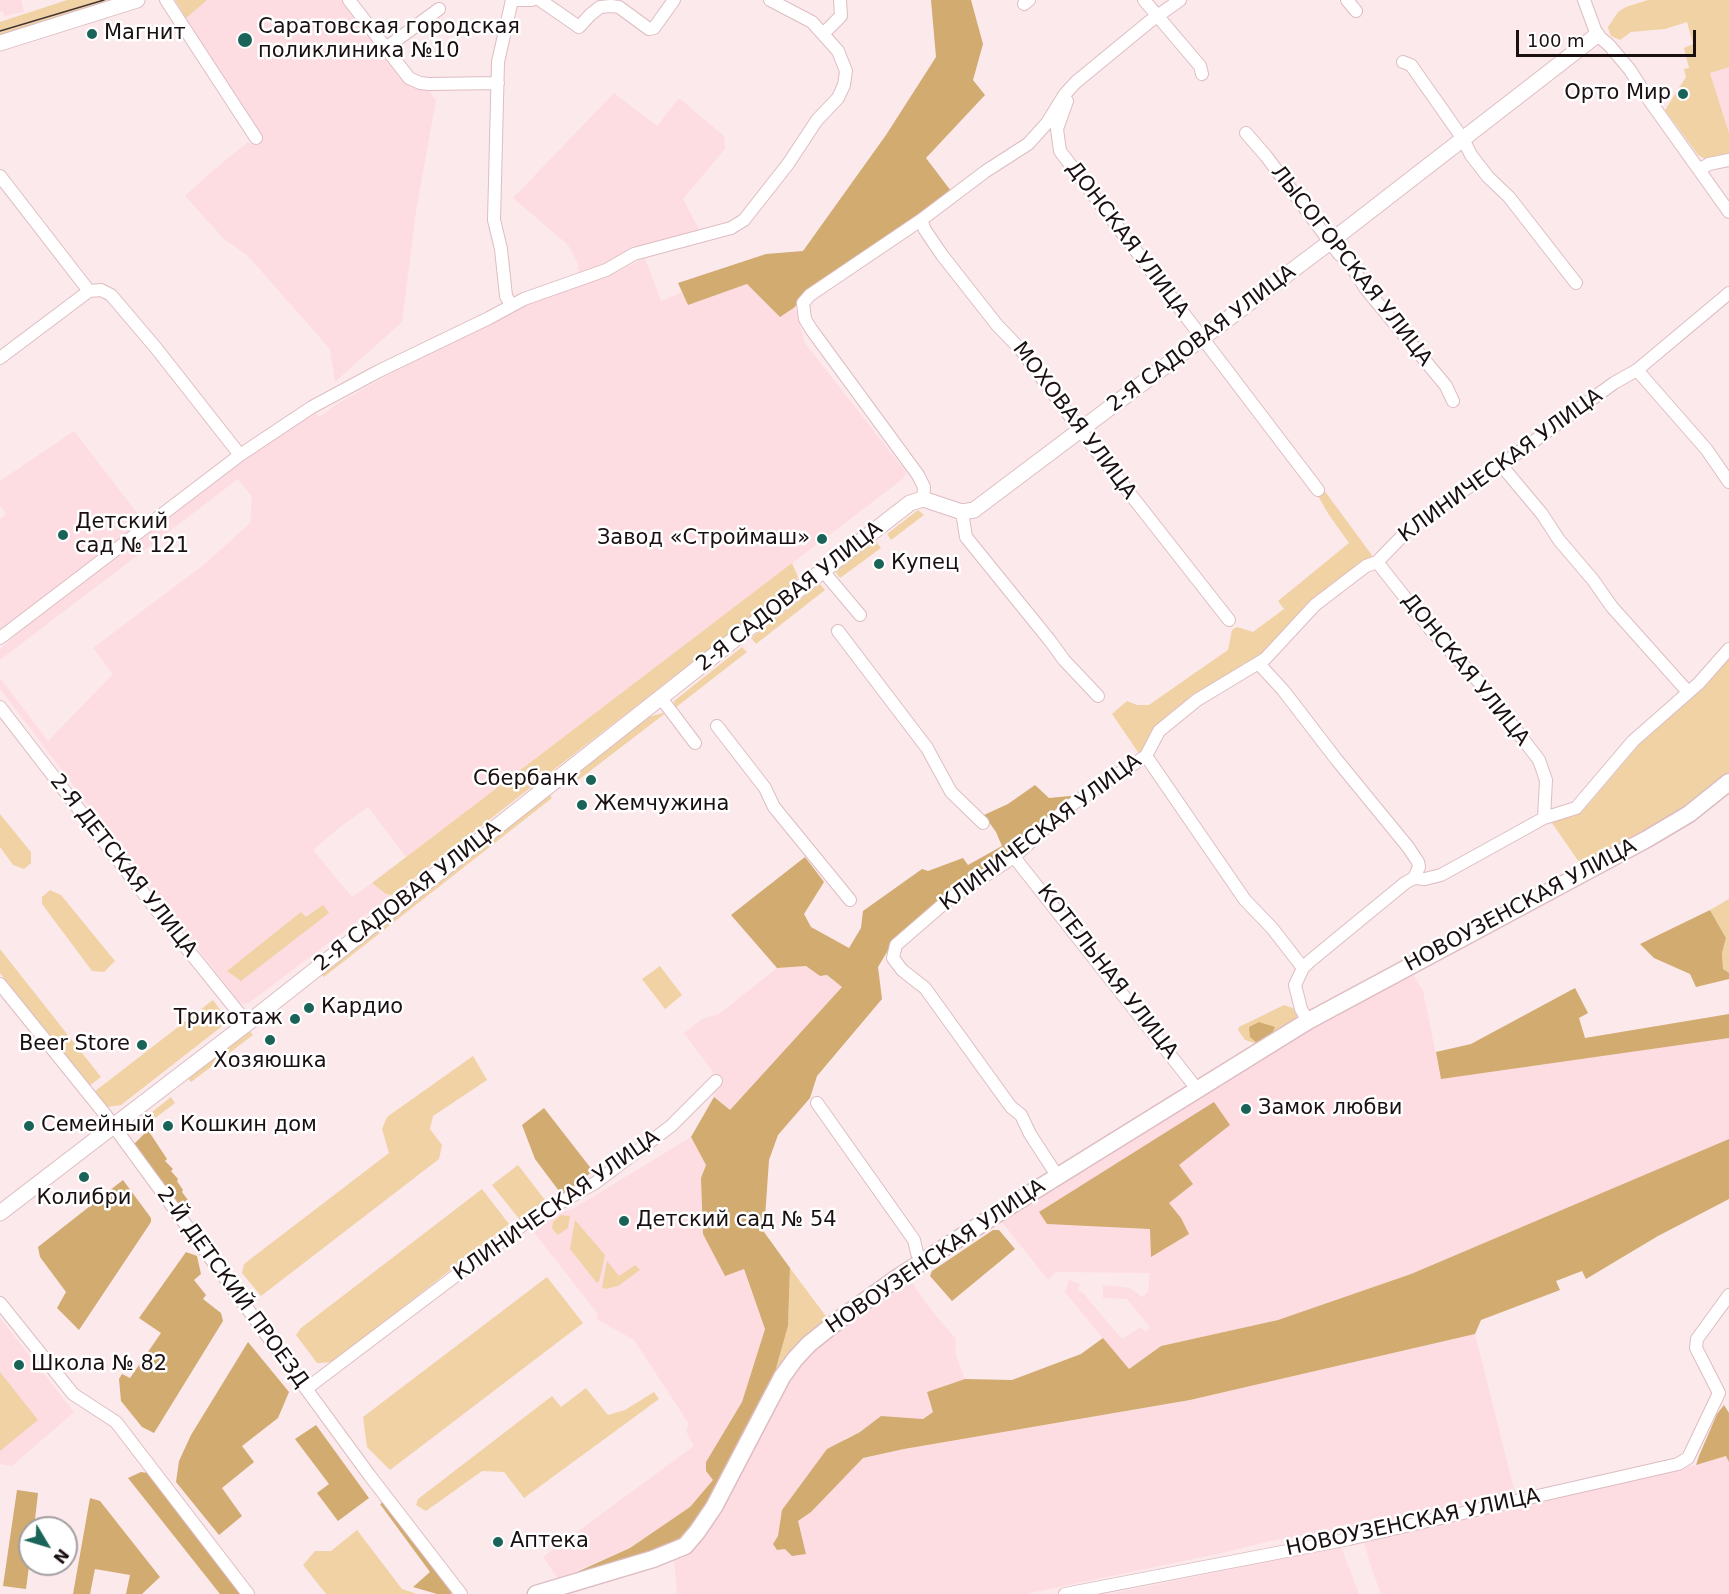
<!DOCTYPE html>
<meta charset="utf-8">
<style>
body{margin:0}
#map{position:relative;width:1729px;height:1594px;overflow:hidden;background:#fce9eb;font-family:"DejaVu Sans",sans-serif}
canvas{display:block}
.north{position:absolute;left:18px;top:1516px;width:60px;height:60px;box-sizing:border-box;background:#fff;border:2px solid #a39fa0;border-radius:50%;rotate:128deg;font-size:16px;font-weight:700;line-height:24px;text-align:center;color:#1a0f11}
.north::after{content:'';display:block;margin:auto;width:21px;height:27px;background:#1a6358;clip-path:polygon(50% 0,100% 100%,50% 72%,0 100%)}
.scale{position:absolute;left:1516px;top:30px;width:180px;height:27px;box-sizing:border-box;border:3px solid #1a0f11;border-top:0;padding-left:8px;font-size:18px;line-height:21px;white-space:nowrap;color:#1a0f11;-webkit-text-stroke:4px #fff;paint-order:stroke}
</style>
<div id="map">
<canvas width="1729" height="1594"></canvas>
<div class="north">N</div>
<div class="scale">100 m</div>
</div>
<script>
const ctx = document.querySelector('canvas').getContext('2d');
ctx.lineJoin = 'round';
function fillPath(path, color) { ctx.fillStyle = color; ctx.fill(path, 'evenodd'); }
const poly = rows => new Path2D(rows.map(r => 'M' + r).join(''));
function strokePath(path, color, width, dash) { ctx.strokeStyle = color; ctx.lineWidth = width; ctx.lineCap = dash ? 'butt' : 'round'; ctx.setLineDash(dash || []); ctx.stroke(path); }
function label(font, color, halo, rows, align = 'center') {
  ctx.font = font + ' "DejaVu Sans",sans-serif'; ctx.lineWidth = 5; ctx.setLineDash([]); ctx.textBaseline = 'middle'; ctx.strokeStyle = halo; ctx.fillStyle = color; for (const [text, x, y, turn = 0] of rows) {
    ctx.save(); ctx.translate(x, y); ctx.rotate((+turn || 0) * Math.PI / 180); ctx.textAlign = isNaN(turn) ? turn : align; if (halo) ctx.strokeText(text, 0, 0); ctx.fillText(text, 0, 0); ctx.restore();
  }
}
fillPath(poly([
 [0,0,21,0,24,12,4,16,3,11,0,12],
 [175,0,344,0,406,81,417,89,429,91,436,100,416,211,402,322,335,382,330,349,247,255,225,240,185,196,210,173,248,142,250,144,260,134],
 [1729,0,1729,133,1710,73],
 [614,93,657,126,679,98,724,136,725,149,683,199,701,233,632,247,603,266,579,275,578,264,568,245,513,198],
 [645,258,661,301,682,292,688,305,747,284,780,316,795,307,805,343,906,472,904,478,406,857,368,807,339,828,313,850,352,897,372,883,386,894,392,895,249,1003,243,1004,237,1000,0,689,0,678,48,741,113,674,93,648,206,563,250,523,252,497,238,479,0,660,0,649,21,630,245,459,314,411,319,417,337,404,425,354,527,302,609,276],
 [74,431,144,522,0,630,0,519,6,514,0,506,0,481],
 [806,966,820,976,827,975,842,987,729,1111,714,1097,716,1076,684,1033,702,1019,719,1014,777,968],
 [1413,974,1423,991,1441,1079,1729,1038,1729,1139,1411,1274,1278,1320,1161,1346,1128,1369,1065,1292,1069,1280,1080,1284,1078,1291,1083,1293,1122,1339,1141,1327,1145,1332,1150,1327,1127,1299,1103,1298,1103,1285,1130,1288,1142,1297,1148,1292,1150,1273,1056,1272,1048,1280,1001,1221,1314,1028],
 [691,1137,706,1165,701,1178,743,1268,765,1329,742,1402,706,1462,706,1471,714,1480,690,1507,630,1548,558,1579,543,1557,694,1446,686,1431,689,1424,634,1340,598,1320,597,1313,533,1231,558,1212,571,1210],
 [910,1280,936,1316,956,1339,955,1352,965,1379,927,1392,933,1412,922,1419,881,1416,860,1432,843,1439,863,1458,904,1449,1190,1400,1475,1334,1515,1493,1351,1529,1270,1541,1222,1553,1025,1594,677,1594,674,1560,685,1557,693,1550,704,1535,782,1389,801,1364,833,1335],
 [0,1318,74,1412,12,1466,0,1464],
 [1726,1456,1729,1462,1729,1594,1381,1594,1372,1570,1364,1542,1696,1465],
 [1341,1547,1359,1594,1109,1594]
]), '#fedde2');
fillPath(poly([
 [67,0,123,0,0,38,0,22],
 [175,0,207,0,186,18],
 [1648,0,1729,0,1729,67,1710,73,1729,133,1729,156,1705,159,1698,155,1665,110,1686,77,1684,69,1689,68,1684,48,1693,44,1687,22,1665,29,1631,32,1620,40,1611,36,1609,31,1608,27,1618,12,1626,7],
 [1321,486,1374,558,1260,659,1154,728,1140,755,1112,714,1127,701,1137,705,1149,705,1189,677,1228,650,1232,630,1237,627,1253,632,1284,609,1278,601,1349,543,1329,515,1318,496],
 [918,510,924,515,891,540,887,534],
 [875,540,881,548,840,578,835,571],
 [792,563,798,577,795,583,392,895,386,894,372,883],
 [820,584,825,590,756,644,751,638],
 [742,647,747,652,675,708,674,701],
 [1729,656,1729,772,1687,807,1581,865,1550,820,1564,817,1587,806,1648,734],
 [667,712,577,781,578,770,648,717],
 [548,792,552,798,324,977,318,971],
 [0,814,31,852,31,863,24,869,13,865,0,847],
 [50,890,61,895,115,961,104,972,92,971,42,904,42,897],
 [1729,899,1729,973,1723,970,1722,953,1726,938,1710,910],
 [323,905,329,913,241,981,227,971,301,912,306,917],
 [0,949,101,1077,89,1086,0,973],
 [660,966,682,995,665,1009,642,979],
 [213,1000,225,1017,221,1027,121,1105,107,1107,94,1092],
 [1284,1005,1295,1009,1297,1015,1296,1021,1257,1044,1245,1040,1238,1030,1239,1027],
 [249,1030,253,1035,191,1082,187,1077],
 [473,1056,487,1080,433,1116,430,1129,442,1145,439,1159,261,1296,242,1273,244,1264,389,1153,382,1129,387,1117],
 [171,1097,175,1103,134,1134,132,1131,133,1127],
 [518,1165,545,1200,520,1220,492,1185],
 [482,1189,509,1224,333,1362,317,1363,296,1335,301,1328],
 [561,1215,570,1216,568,1228,558,1235,552,1228,553,1222],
 [575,1220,605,1255,599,1282,596,1282,570,1249],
 [607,1261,619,1276,635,1265,640,1270,618,1286,605,1289,602,1287],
 [790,1268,828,1319,790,1353,775,1372,788,1326],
 [547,1277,583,1323,390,1470,367,1447,363,1417],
 [0,1372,38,1420,0,1451],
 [586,1388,608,1415,625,1410,654,1392,659,1399,524,1498,504,1472,482,1471,426,1511,416,1505,418,1499,552,1396,561,1407],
 [357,1530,402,1589,417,1594,326,1594,303,1565,315,1551,331,1551]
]), '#f0d2a5');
fillPath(poly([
 [931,0,971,0,983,44,973,80,985,95,926,158,951,191,929,211,798,301,795,307,780,317,747,284,688,305,678,283,766,254,803,251,886,135,936,57],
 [1035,785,1049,798,1080,795,1006,858,893,942,878,967,882,999,817,1076,810,1098,778,1135,769,1160,764,1232,790,1268,788,1326,775,1372,707,1504,689,1530,673,1544,653,1552,568,1576,630,1548,690,1507,713,1480,706,1471,706,1462,742,1402,765,1329,744,1269,725,1276,703,1234,701,1178,706,1165,691,1137,714,1097,730,1110,842,987,827,975,820,976,806,966,777,968,731,915,805,857,824,882,804,914,811,927,849,948,861,928,863,911,922,869,928,871,963,858,968,865,1002,846,996,832,984,815,1008,804],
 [1710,910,1726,938,1722,953,1723,969,1729,973,1729,979,1696,987,1690,974,1654,958,1640,944],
 [1575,988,1588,1013,1579,1018,1585,1038,1729,1014,1729,1038,1441,1079,1436,1052,1471,1044],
 [1259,1022,1275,1027,1272,1034,1256,1042,1250,1037,1249,1027],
 [1214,1102,1230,1125,1179,1165,1193,1184,1169,1203,1181,1218,1189,1234,1151,1257,1150,1229,1047,1224,1039,1212],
 [544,1108,593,1171,562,1195,535,1159,522,1125],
 [148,1130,167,1159,165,1161,173,1169,171,1171,178,1179,177,1181,183,1190,182,1192,193,1207,184,1216,134,1144],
 [1729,1139,1729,1199,1658,1236,1586,1279,1582,1271,1556,1281,1560,1290,1481,1320,1475,1334,1190,1400,904,1449,863,1458,811,1512,798,1521,806,1554,792,1556,785,1549,777,1550,773,1544,778,1536,782,1510,827,1449,860,1432,881,1416,923,1419,933,1412,927,1392,965,1379,1012,1380,1081,1354,1103,1338,1129,1369,1161,1346,1278,1320,1411,1274],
 [123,1180,151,1218,151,1222,79,1330,57,1308,66,1292,40,1257,38,1247],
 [993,1230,999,1230,1015,1249,952,1301,930,1276,932,1271],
 [186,1252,197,1256,201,1274,194,1280,206,1295,203,1299,221,1313,223,1321,154,1433,142,1427,121,1401,119,1379,122,1374,130,1378,161,1333,139,1318],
 [248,1342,289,1392,278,1418,242,1446,254,1462,222,1488,242,1516,219,1535,176,1482,179,1461,191,1435],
 [1724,1405,1729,1413,1729,1462,1726,1456,1696,1465,1699,1456,1717,1414],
 [316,1425,369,1498,338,1521,317,1493,329,1484,295,1439],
 [141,1472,148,1473,242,1594,220,1594,128,1478],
 [17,1490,38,1493,34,1528,30,1528,30,1559,26,1589,3,1586],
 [90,1498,100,1501,160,1577,142,1594,126,1594,130,1575,95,1569,90,1594,73,1594],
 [385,1501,454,1591,450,1594,437,1594,413,1587,430,1572,380,1504]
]), '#d1ab70');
const minor = poly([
 [166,0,256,138],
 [349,0,409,78,420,83,429,84,498,83],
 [516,0,532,0],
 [540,0,579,27,590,15,600,7,611,6,619,7,649,29,654,28,674,0],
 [1144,0,1200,66,1202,74],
 [1347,0,1356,11],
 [1584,0,1597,35,1609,45,1630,70,1647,97,1729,212],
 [1024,4,1029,0],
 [824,33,841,16,840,0],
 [387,47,439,9],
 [1403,62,1411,65,1463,139,1471,155,1488,177,1509,197,1576,283],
 [1067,101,1057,129,1060,151,1318,490],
 [1246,133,1266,156,1339,254,1348,261,1366,289,1446,386,1453,401],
 [1699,170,1709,164,1729,160],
 [0,176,89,291],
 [921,220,925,230,942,255,997,325,1021,350,1087,439,1229,620],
 [89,291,101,290,111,295,156,348,240,455],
 [511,305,506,296,501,249,494,220,498,62,512,0],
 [0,358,89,291],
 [1637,370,1707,450,1729,482],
 [1501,465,1542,514,1559,540,1593,580,1612,607,1688,692],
 [923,499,924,487,918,475,811,329,805,319,803,303,810,295,921,220,986,171,1028,144,1047,123,1065,94,1076,82,1149,22,1180,0],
 [962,512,966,537,1051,642,1064,660,1098,696],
 [1377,562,1430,629,1479,682,1539,760,1546,780,1544,818],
 [823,571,860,615],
 [838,631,927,748,951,792,983,823],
 [0,638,240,455,312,407,379,371,489,318,524,299,606,270,634,254,731,228,744,220,788,164,817,120,838,98,844,85,846,71,838,51,812,22,770,0],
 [1259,664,1283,690,1336,759,1408,847,1418,862,1419,867,1414,878],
 [661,698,695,743],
 [0,707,172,930,247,1023],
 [717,726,765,788,774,807,850,900],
 [1146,756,1245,900,1272,928,1303,968],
 [1014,857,1197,1089],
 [0,984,104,1113,370,1476,461,1594],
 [1308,1021,1301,1009,1295,985,1303,968,1310,961,1405,883,1414,878,1425,879,1441,875,1544,818,1576,808,1633,741,1699,683,1729,649],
 [817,1103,914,1240,917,1253,922,1262],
 [1058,1177,1030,1134,1021,1115,1011,1107,925,988,902,970,893,958,896,945,948,900,1014,857,1068,807,1146,756,1159,731,1197,700,1265,659,1315,605,1366,566,1377,562,1414,524,1501,465,1614,383,1637,370,1729,293],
 [0,1303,73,1394,116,1422,248,1594],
 [306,1389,528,1221,595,1183,671,1126,716,1081],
 [1719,1393,1696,1348,1697,1339,1729,1295],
 [1065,1594,1349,1539,1678,1464,1688,1458,1719,1393]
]);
const tertiary = poly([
 [0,43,137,0],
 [0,1213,258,1015,740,635,910,503,923,499,962,512,974,510,1330,242,1597,35]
]);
const secondary = poly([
 [536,1594,653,1559,685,1546,697,1532,714,1507,782,1377,795,1359,809,1344,844,1316,897,1278,997,1214,1308,1021,1647,839,1689,814,1729,782]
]);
strokePath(minor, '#ddbdc2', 14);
strokePath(tertiary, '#ddbdc2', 17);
strokePath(secondary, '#ddbdc2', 19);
strokePath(minor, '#fff', 12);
strokePath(tertiary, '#fff', 15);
strokePath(secondary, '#fff', 16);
strokePath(poly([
 [0,31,104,0]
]), '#403335', 1.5);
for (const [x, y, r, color] of [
 [92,34,6,"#1a6358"],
 [245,40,8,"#1a6358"],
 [1683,94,6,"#1a6358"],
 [63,535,6,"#1a6358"],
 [822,539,6,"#1a6358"],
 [879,564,6,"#1a6358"],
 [591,780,6,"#1a6358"],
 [582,805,6,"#1a6358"],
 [309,1008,6,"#1a6358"],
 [295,1019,6,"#1a6358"],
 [270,1040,6,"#1a6358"],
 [142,1045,6,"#1a6358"],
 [1246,1109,6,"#1a6358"],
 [29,1126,6,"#1a6358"],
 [168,1126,6,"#1a6358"],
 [84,1177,6,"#1a6358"],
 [624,1221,6,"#1a6358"],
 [19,1365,6,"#1a6358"],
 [498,1542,6,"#1a6358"]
]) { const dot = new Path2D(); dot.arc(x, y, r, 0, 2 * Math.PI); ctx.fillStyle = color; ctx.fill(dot); strokePath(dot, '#fff', 2); }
label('21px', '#1a0f11', '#fff', [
 ["Саратовская городская",258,28],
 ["поликлиника №10",258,52],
 ["Магнит",104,34],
 ["Орто Мир",1671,94,"right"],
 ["Детский",75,523],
 ["сад № 121",75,547],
 ["Завод «Строймаш»",810,539,"right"],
 ["Купец",891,564],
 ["Сбербанк",579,780,"right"],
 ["Жемчужина",594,805],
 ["Кардио",321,1008],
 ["Трикотаж",283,1019,"right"],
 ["Beer Store",130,1045,"right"],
 ["Хозяюшка",270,1062,"center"],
 ["Замок любви",1258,1109],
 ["Семейный",41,1126],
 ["Кошкин дом",180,1126],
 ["Колибри",84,1199,"center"],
 ["Детский сад № 54",636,1221],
 ["Школа № 82",31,1365],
 ["Аптека",510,1542]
], 'left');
label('21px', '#1a0f11', '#fff', [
 ["ДОНСКАЯ УЛИЦА",1127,240,53],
 ["ЛЫСОГОРСКАЯ УЛИЦА",1351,266,52],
 ["2-Я САДОВАЯ УЛИЦА",1202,339,-37],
 ["МОХОВАЯ УЛИЦА",1074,421,53],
 ["КЛИНИЧЕСКАЯ УЛИЦА",1501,466,-36],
 ["2-Я САДОВАЯ УЛИЦА",790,597,-38],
 ["ДОНСКАЯ УЛИЦА",1465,670,51],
 ["КЛИНИЧЕСКАЯ УЛИЦА",1041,833,-37],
 ["2-Я ДЕТСКАЯ УЛИЦА",123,866,52],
 ["2-Я САДОВАЯ УЛИЦА",408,897,-38],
 ["НОВОУЗЕНСКАЯ УЛИЦА",1521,906,-28],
 ["КОТЕЛЬНАЯ УЛИЦА",1107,972,52],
 ["КЛИНИЧЕСКАЯ УЛИЦА",557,1206,-35],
 ["НОВОУЗЕНСКАЯ УЛИЦА",936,1257,-34],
 ["2-Й ДЕТСКИЙ ПРОЕЗД",232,1288,54],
 ["НОВОУЗЕНСКАЯ УЛИЦА",1413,1523,-12]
]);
</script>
